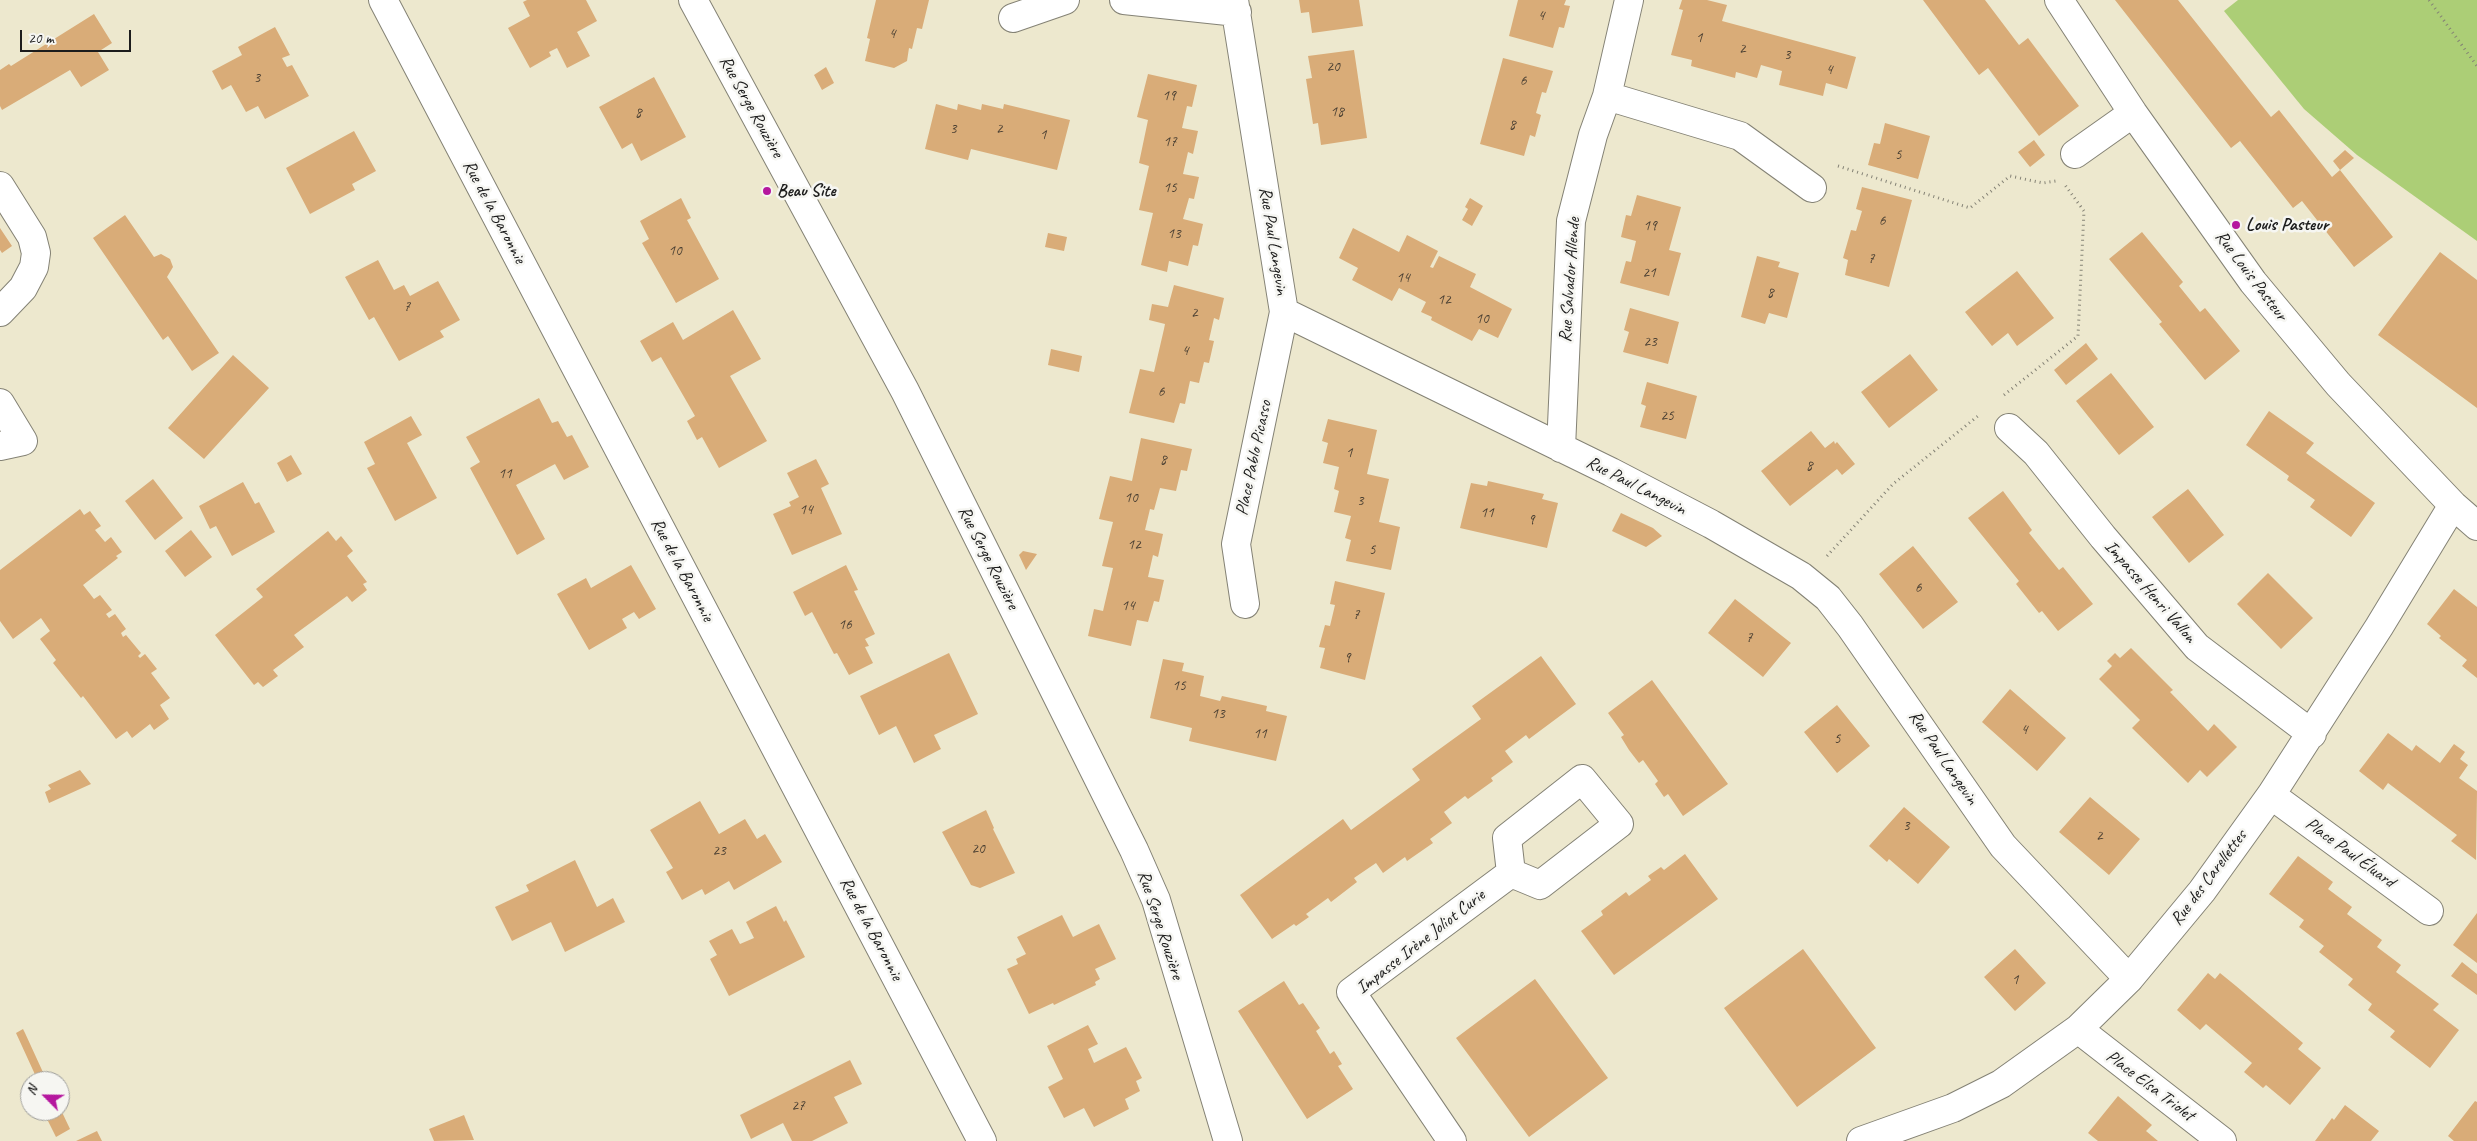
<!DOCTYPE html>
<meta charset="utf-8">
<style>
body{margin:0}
#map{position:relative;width:2477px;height:1141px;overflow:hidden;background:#ede8ce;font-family:Caveat,sans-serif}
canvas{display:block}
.north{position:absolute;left:20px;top:1071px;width:50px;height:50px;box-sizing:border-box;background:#f6f6f2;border:1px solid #9f9f9c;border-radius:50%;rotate:293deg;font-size:14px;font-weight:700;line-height:20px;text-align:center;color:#1c1c1c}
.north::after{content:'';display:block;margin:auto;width:18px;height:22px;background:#b5179e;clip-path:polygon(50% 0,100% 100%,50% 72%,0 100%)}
.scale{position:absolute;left:20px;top:30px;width:111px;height:22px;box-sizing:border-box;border:2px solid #1c1c1c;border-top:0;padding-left:6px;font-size:15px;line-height:18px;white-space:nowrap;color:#1c1c1c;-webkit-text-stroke:4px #f6f6f2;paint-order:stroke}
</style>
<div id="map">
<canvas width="2477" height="1141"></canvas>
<div class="north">N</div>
<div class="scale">20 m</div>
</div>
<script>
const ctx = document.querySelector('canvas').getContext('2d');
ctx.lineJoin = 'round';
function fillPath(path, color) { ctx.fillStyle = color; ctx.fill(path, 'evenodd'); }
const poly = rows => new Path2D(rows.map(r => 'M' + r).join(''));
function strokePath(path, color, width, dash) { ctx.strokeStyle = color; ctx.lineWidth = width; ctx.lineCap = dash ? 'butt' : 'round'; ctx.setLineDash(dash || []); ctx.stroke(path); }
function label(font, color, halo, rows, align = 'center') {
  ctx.font = font + ' Caveat,sans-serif'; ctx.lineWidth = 5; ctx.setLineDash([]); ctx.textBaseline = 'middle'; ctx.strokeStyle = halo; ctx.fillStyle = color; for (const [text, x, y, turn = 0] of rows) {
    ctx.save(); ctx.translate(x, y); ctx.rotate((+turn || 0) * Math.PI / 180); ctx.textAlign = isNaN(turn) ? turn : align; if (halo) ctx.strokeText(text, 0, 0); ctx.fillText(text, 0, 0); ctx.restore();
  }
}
fillPath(poly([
 [2238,0,2477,0,2477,241,2357,155,2304,109,2224,11]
]), '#acce76');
fillPath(poly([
 [527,0,586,0,597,21,577,32,590,56,567,68,557,48,549,52,551,56,530,68,508,28,530,16,523,2],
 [876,0,929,0,922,29,917,28,912,49,909,48,907,61,894,68,865,61,870,39,867,38],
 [1299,0,1359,0,1363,26,1312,33,1309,12,1301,13],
 [1518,0,1566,0,1564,5,1570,6,1564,28,1559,27,1553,48,1509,36],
 [1682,0,1707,0,1727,5,1722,21,1856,57,1847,89,1826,83,1823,96,1779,85,1782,71,1761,65,1757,78,1736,72,1735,78,1691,66,1692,60,1671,55,1683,10,1679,9],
 [1923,0,1985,0,2019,45,2028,38,2079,106,2039,136,1988,68,1979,75],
 [2115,0,2178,0,2271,117,2279,110,2332,177,2340,170,2393,237,2354,267,2302,201,2293,208,2240,141,2231,148],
 [94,14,112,43,98,52,109,70,81,87,70,70,2,110,0,106,0,70,9,64,11,66],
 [275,27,290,55,282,58,287,67,292,65,309,96,265,119,258,106,246,112,231,85,222,90,212,71,242,55,238,47],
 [1354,50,1367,138,1321,145,1318,123,1313,124,1306,79,1312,78,1308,56],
 [1503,58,1553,71,1546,93,1542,92,1536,113,1541,115,1535,137,1530,135,1524,156,1480,144],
 [826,67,834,83,822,90,814,75],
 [1148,74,1197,85,1192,107,1187,106,1182,128,1198,131,1193,154,1188,152,1183,174,1199,177,1194,199,1189,198,1183,219,1203,224,1198,246,1193,245,1188,266,1169,261,1167,272,1141,265,1153,213,1139,210,1149,166,1139,163,1148,120,1137,117],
 [654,77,686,137,641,161,632,143,622,149,599,107],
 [936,104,957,110,958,104,981,110,982,104,1003,109,1004,104,1070,120,1057,170,971,149,968,160,925,149],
 [1885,123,1930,136,1918,179,1868,165,1874,143,1880,144],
 [354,131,376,171,352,184,355,190,310,214,286,168],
 [2034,140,2045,155,2030,167,2018,152],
 [2345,150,2354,158,2340,170,2333,161],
 [1862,187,1912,200,1889,287,1845,275,1848,260,1843,258,1851,230,1856,231,1862,211,1856,209],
 [1637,195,1681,207,1669,250,1681,253,1669,296,1620,283,1626,261,1631,262,1636,241,1621,237,1626,215,1631,216],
 [681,198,691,218,687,220,719,279,676,303,642,243,649,239,640,221],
 [1470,198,1483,206,1472,226,1462,220,1468,209,1465,207],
 [125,215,154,257,161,254,170,259,173,267,167,277,219,353,192,371,168,336,163,340,93,238],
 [0,228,12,246,2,253,0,250],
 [1353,228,1399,252,1407,235,1438,251,1430,267,1433,268,1439,256,1476,274,1470,287,1512,309,1498,338,1479,329,1472,341,1431,320,1432,317,1421,312,1426,302,1399,288,1392,301,1352,280,1358,268,1339,258],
 [2142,232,2183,282,2179,286,2200,312,2205,308,2240,351,2205,380,2159,324,2162,322,2109,259],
 [1048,233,1067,237,1064,251,1045,247],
 [2440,252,2477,280,2477,408,2378,335],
 [1757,256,1780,262,1778,267,1799,273,1787,318,1769,313,1765,324,1741,317],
 [378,260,394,290,404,285,410,296,438,281,460,320,440,331,444,337,399,361,374,317,369,320,345,277],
 [2017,271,2054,318,2017,346,2008,333,1992,346,1965,312],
 [1174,285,1224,298,1219,320,1214,318,1209,340,1214,341,1209,363,1204,362,1199,383,1190,381,1185,404,1180,403,1174,423,1129,413,1140,369,1154,372,1164,329,1165,324,1149,320,1152,304,1168,307],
 [1630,308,1679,322,1668,364,1623,352,1629,332,1624,330],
 [733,310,761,359,730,376,767,441,719,468,702,437,697,440,687,421,695,416,661,357,652,362,640,341,673,322,683,340],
 [2086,343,2098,359,2066,385,2054,370],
 [1051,349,1082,356,1079,372,1048,365],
 [1910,354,1938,390,1889,428,1861,392],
 [233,355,269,388,204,459,168,428],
 [2111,373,2154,427,2119,455,2076,401],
 [1647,382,1697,396,1686,439,1640,427,1646,406,1641,404],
 [539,398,552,423,558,421,567,437,572,435,589,467,564,480,555,464,516,485,545,539,517,555,470,468,480,462,466,437],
 [2269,411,2314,443,2306,453,2375,503,2351,537,2310,507,2315,500,2287,480,2289,476,2246,445],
 [411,416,422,435,407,443,437,498,395,521,367,468,375,464,364,442],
 [1328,419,1377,430,1367,474,1389,479,1379,522,1400,527,1391,570,1346,561,1351,540,1345,538,1351,516,1334,512,1339,491,1334,489,1339,467,1323,463,1328,443,1322,441],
 [1811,431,1825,448,1834,441,1835,444,1837,442,1855,464,1842,475,1837,469,1790,506,1761,471],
 [1141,438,1192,449,1187,471,1181,470,1176,491,1160,488,1154,510,1150,509,1145,530,1163,534,1158,557,1153,555,1148,577,1164,580,1159,602,1154,601,1148,622,1137,620,1131,646,1088,636,1094,609,1103,611,1113,568,1102,566,1113,522,1099,519,1110,476,1132,481],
 [291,455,302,474,287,482,277,463],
 [816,459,829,484,821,488,842,534,792,555,773,514,791,506,789,502,799,497,787,473],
 [153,479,183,518,155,540,125,501],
 [1488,481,1544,494,1542,499,1558,503,1547,548,1460,528,1471,483,1487,486],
 [243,482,255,504,259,502,275,532,232,556,216,526,210,529,199,506],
 [2188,489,2224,535,2189,563,2152,517],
 [2003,491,2032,530,2029,533,2059,570,2063,567,2093,604,2058,631,2042,611,2039,613,2016,584,2019,581,1968,518],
 [80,509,84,515,90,511,101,526,95,530,105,542,111,537,122,552,116,556,118,558,83,585,94,599,100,595,112,610,106,614,109,618,115,614,126,629,121,633,123,637,126,635,141,653,138,656,140,658,145,654,157,669,151,673,170,698,160,705,169,719,154,730,150,724,132,738,127,731,116,739,83,696,81,698,53,663,56,660,40,639,50,631,41,618,13,639,0,621,0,570],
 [1621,513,1653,528,1662,536,1646,547,1612,531],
 [191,530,212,557,185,577,165,551],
 [328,531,336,541,341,536,353,551,347,556,367,582,363,584,367,590,352,602,347,596,294,635,304,647,273,670,278,676,263,687,258,682,254,685,215,635,263,597,256,589],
 [1913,546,1958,602,1923,629,1879,574],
 [1023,551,1037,554,1026,570,1019,555],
 [631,565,656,609,639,619,634,612,622,619,627,628,589,650,557,594,586,578,591,588],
 [846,565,858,590,854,591,875,634,865,639,869,646,865,647,873,663,849,675,837,653,834,654,812,612,805,616,793,592],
 [2268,573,2313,618,2281,649,2237,604],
 [1335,581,1385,593,1365,680,1320,668,1325,648,1319,647,1325,625,1330,626,1335,605,1330,604],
 [2454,589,2477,607,2477,678,2462,666,2467,660,2439,638,2441,636,2427,624],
 [1735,599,1791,643,1763,677,1708,633],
 [2131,648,2173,690,2170,692,2208,731,2214,724,2237,747,2207,777,2200,770,2188,783,2132,728,2140,720,2099,679,2112,666,2107,661,2115,653,2120,658],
 [949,653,978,714,934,735,941,749,914,763,896,726,879,735,860,696],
 [1541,656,1576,704,1529,739,1526,735,1505,751,1513,762,1491,778,1493,781,1468,799,1465,796,1444,812,1452,823,1430,839,1433,843,1407,861,1405,857,1383,873,1376,863,1354,878,1357,882,1331,902,1328,898,1306,914,1309,917,1296,926,1294,924,1272,939,1240,895,1343,819,1351,830,1420,780,1412,769,1481,719,1472,706],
 [1163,659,1184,663,1182,671,1204,676,1200,696,1220,701,1222,696,1267,706,1266,711,1287,716,1276,761,1189,741,1192,728,1150,718],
 [1652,680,1728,784,1683,816,1668,794,1664,797,1655,784,1658,781,1643,760,1639,763,1629,750,1621,737,1624,735,1608,713],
 [2010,689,2066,738,2037,771,1982,722],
 [1837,705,1870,746,1837,773,1804,732],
 [2388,733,2412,751,2416,745,2440,763,2454,744,2465,752,2460,759,2468,765,2459,778,2477,791,2476,860,2451,841,2457,835,2388,783,2383,790,2359,771],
 [80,770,91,784,49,803,45,792,51,789,48,785],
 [2090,797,2140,839,2109,875,2059,832],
 [700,801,719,834,745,819,757,839,765,834,782,862,734,890,729,881,705,895,702,889,682,900,666,872,673,868,650,830],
 [1904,807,1950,847,1918,884,1889,859,1887,862,1869,846],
 [986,810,994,828,993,829,1015,873,980,888,971,885,942,832],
 [1685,854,1718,899,1614,975,1581,931,1603,915,1601,911,1626,892,1629,896,1651,880,1648,876,1661,867,1664,870],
 [2298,856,2333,882,2328,889,2352,907,2347,914,2382,940,2377,947,2401,965,2396,972,2439,1004,2433,1010,2459,1030,2430,1068,2390,1037,2395,1031,2368,1010,2372,1004,2348,985,2353,979,2319,952,2324,946,2299,927,2304,920,2269,894],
 [575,860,597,907,613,898,625,922,565,952,551,922,512,941,495,907,529,891,526,885],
 [776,906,784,922,786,920,805,957,729,996,710,959,717,955,709,941,732,929,740,944,754,938,746,922],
 [2477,913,2477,963,2453,945],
 [1062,915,1073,937,1099,924,1116,959,1095,969,1100,979,1095,982,1096,985,1054,1005,1053,1003,1029,1014,1007,969,1018,964,1016,959,1026,954,1017,937],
 [1803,949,1876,1048,1797,1107,1724,1008],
 [2015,949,2046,983,2015,1011,1984,977],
 [2462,962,2477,974,2477,995,2451,976],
 [2208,973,2215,979,2220,973,2236,986,2303,1043,2298,1049,2321,1068,2290,1105,2266,1085,2263,1088,2244,1072,2252,1063,2206,1024,2200,1030,2177,1010],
 [1535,979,1608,1078,1529,1137,1456,1038],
 [1284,981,1299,1005,1303,1003,1320,1028,1316,1031,1330,1054,1334,1051,1342,1064,1338,1066,1353,1089,1307,1119,1238,1011],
 [1088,1025,1098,1044,1088,1049,1094,1063,1126,1047,1142,1078,1136,1081,1140,1091,1125,1099,1129,1109,1094,1127,1084,1108,1064,1118,1048,1087,1063,1079,1047,1046],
 [23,1029,25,1033,47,1081,38,1081,16,1033],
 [850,1060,862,1084,834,1097,848,1123,812,1141,792,1141,783,1123,751,1139,740,1115],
 [2118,1096,2152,1125,2146,1131,2158,1141,2098,1141,2088,1133],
 [2475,1101,2477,1102,2477,1141,2454,1141,2448,1136],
 [2345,1105,2379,1131,2371,1141,2315,1141,2332,1118,2334,1120],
 [60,1108,70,1129,56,1137,43,1111,60,1111],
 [464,1115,474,1140,434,1141,429,1129],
 [97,1131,102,1141,76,1141]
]), '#d9ac78');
const minor = poly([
 [383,0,982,1141],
 [693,0,905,391,1134,850,1156,900,1228,1141],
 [1124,0,1237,12],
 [1234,0,1284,312,1611,472,1711,524,1801,576,1828,598,1850,626,2003,846,2129,979],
 [2059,0,2133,113,2253,282,2338,384,2453,505,2477,526],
 [1013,18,1065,0],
 [1607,96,1740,136,1812,188],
 [2075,154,2133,113],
 [0,186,32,237,36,253,34,267,23,288,0,312],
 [0,403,23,441,0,446],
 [2009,428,2036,453,2103,537,2197,647,2312,734],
 [1561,448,1571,221,1593,135,1607,96,1629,0],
 [1245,604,1236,544,1284,312],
 [1582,779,1619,824,1540,885,1511,873,1507,838,1582,779],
 [2271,795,2429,911],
 [2078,1029,2222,1141],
 [1452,1141,1351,992,1511,873],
 [1861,1141,1953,1108,2001,1084,2078,1029,2129,979,2202,891,2271,795,2379,627,2453,505]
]);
strokePath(minor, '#848275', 30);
strokePath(poly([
 [2429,0,2477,66],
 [1838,166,1970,208,2010,176,2043,183,2056,181],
 [2004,395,2078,336,2084,211,2065,185],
 [1827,556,1893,484,1978,416]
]), '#848275', 3, [1, 4]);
strokePath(minor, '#fff', 28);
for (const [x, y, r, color] of [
 [767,191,5,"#b5179e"],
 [2236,225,5,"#b5179e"]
]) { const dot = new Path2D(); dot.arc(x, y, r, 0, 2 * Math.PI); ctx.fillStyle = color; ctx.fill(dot); strokePath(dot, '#f6f6f2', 2); }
label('15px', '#4b4033', null, [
 ["4",1541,16],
 ["4",892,34],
 ["1",1699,38],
 ["2",1742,49],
 ["3",1787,55],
 ["20",1333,67],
 ["4",1829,70],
 ["3",257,78],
 ["6",1523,81],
 ["19",1169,96],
 ["18",1337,112],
 ["8",638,113],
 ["8",1512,125],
 ["3",953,129],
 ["2",999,129],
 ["1",1043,135],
 ["17",1170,142],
 ["5",1898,155],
 ["15",1170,188],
 ["6",1882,221],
 ["19",1650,226],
 ["13",1174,234],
 ["10",675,251],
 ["7",1871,259],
 ["21",1649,273],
 ["14",1403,278],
 ["8",1770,293],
 ["12",1444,300],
 ["7",407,307],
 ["2",1194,313],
 ["10",1482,319],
 ["23",1650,342],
 ["4",1185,351],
 ["6",1161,392],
 ["25",1667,416],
 ["1",1349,453],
 ["8",1163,460],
 ["8",1809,466],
 ["11",505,474],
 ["10",1131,498],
 ["3",1360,501],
 ["14",806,510],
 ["11",1487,513],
 ["9",1531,520],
 ["12",1134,545],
 ["5",1372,550],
 ["6",1918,588],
 ["14",1128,606],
 ["7",1356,615],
 ["16",845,625],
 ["7",1749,638],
 ["9",1347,658],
 ["15",1179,686],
 ["13",1218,714],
 ["4",2024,730],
 ["11",1260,734],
 ["5",1837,739],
 ["3",1906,826],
 ["2",2099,836],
 ["20",978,849],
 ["23",719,851],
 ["1",2015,980],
 ["27",798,1106]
]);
label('18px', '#1c1c1c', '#f6f6f2', [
 ["Rue Serge Rouzière",751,107,61],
 ["Rue de la Baronnie",494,212,62],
 ["Rue Paul Langevin",1273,241,81],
 ["Rue Louis Pasteur",2251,276,53],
 ["Rue Salvador Allende",1570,280,-86],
 ["Place Pablo Picasso",1254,458,-78],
 ["Rue Paul Langevin",1636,486,27],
 ["Rue Serge Rouzière",988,558,63],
 ["Rue de la Baronnie",682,570,62],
 ["Impasse Henri Vallon",2150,592,49],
 ["Rue Paul Langevin",1943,758,56],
 ["Place Paul Éluard",2350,853,36],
 ["Rue des Carellettes",2209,878,-53],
 ["Rue Serge Rouzière",1160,925,72],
 ["Rue de la Baronnie",871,929,62],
 ["Impasse Irène Joliot Curie",1421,942,-38],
 ["Place Elsa Triolet",2150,1086,37]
]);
label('bold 18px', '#1c1c1c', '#f6f6f2', [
 ["Beau Site",777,191],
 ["Louis Pasteur",2246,225]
], 'left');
</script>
